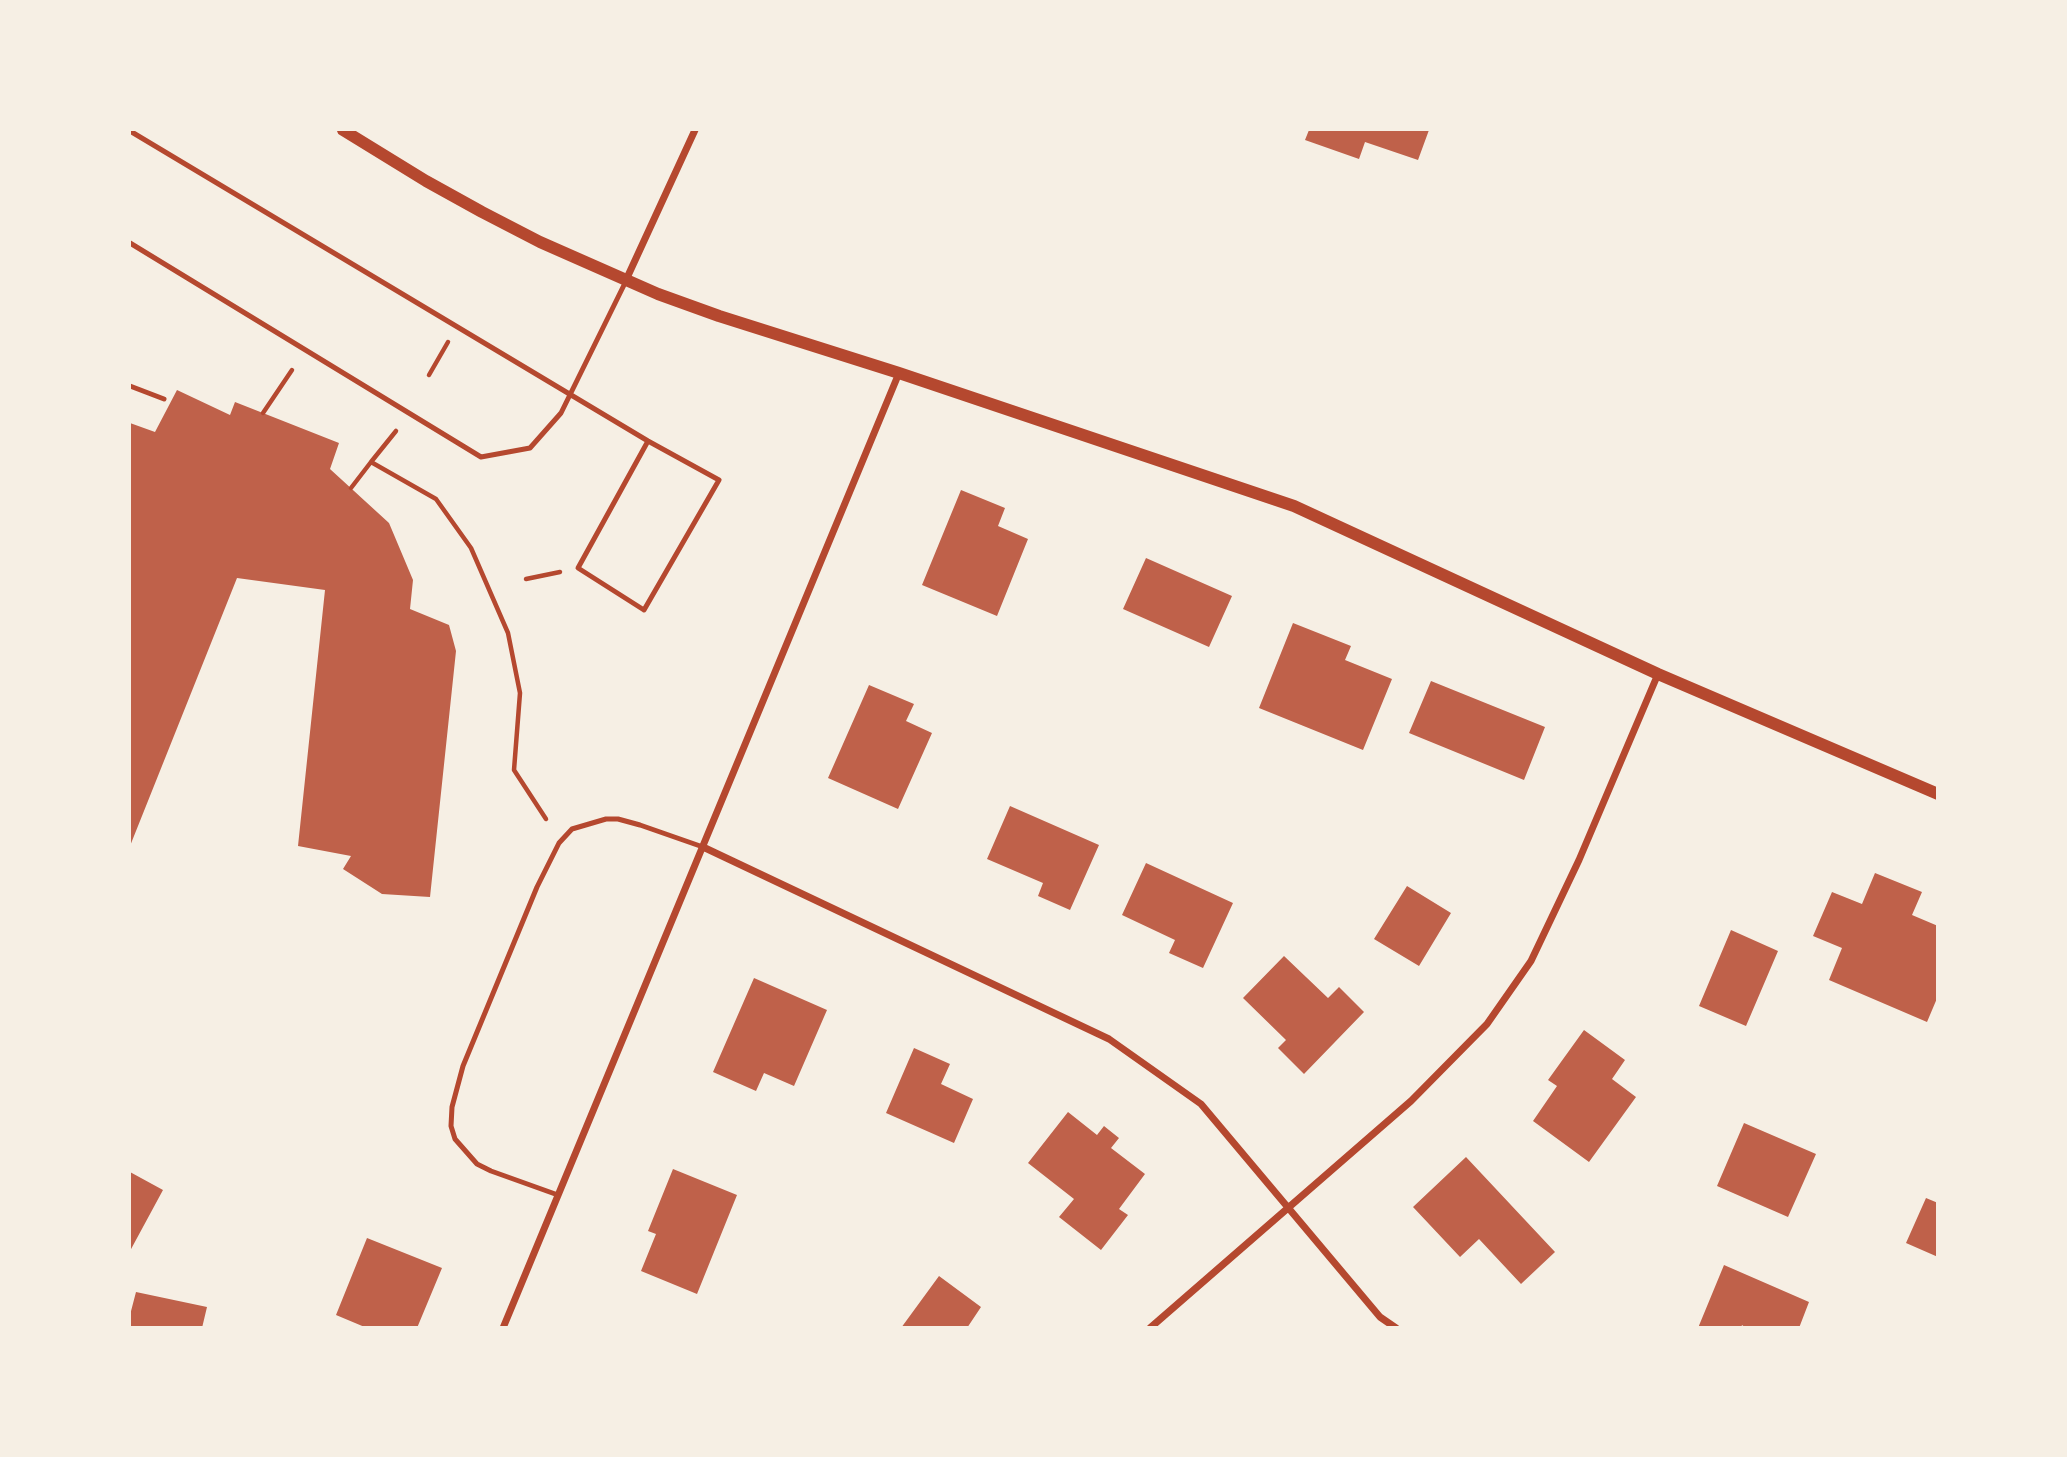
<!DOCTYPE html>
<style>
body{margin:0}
#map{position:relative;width:2067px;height:1457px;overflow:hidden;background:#f6efe4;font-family:Quicksand,sans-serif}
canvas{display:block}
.frame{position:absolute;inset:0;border:131px solid #f6efe4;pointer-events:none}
</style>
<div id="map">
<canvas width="2067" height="1457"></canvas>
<div class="frame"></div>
</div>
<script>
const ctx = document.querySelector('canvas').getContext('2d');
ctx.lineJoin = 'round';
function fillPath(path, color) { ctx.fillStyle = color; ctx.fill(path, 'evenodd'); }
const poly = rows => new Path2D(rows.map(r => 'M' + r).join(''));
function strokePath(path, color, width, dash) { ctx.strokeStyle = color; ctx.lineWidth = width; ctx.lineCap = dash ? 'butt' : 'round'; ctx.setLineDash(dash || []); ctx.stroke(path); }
fillPath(poly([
 [1309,130,1429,130,1418,160,1365,142,1359,159,1305,140],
 [177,390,230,415,235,402,339,443,330,469,389,523,413,580,410,609,449,625,456,651,430,897,382,894,343,869,351,856,298,846,325,590,237,578,130,846,130,423,155,432],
 [961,490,1005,508,998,526,1028,539,997,616,922,585],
 [1146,558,1232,596,1209,647,1123,609],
 [1293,623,1351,646,1345,660,1392,679,1363,750,1259,708],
 [1431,681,1545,727,1524,780,1409,733],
 [869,685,914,704,906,721,932,733,898,809,828,778],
 [1010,806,1099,845,1070,910,1038,896,1043,883,987,859],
 [1146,863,1233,903,1203,968,1169,953,1175,940,1122,915],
 [1875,873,1922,892,1912,915,1938,926,1938,996,1927,1022,1829,980,1842,948,1813,936,1832,892,1862,904],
 [1407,886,1451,913,1419,966,1374,939],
 [1731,930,1778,951,1746,1026,1699,1006],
 [1284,956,1328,998,1339,987,1364,1012,1304,1074,1278,1048,1286,1040,1243,998],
 [754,978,827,1010,794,1086,764,1073,756,1091,713,1072],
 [1584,1030,1625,1060,1612,1079,1636,1097,1589,1162,1533,1121,1557,1086,1548,1080],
 [914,1048,950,1064,941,1084,973,1099,954,1143,886,1113],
 [1068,1112,1097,1135,1104,1126,1119,1138,1111,1148,1145,1174,1119,1209,1128,1215,1101,1250,1059,1217,1074,1199,1028,1163],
 [1744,1123,1816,1154,1788,1217,1717,1186],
 [1466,1157,1555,1252,1521,1284,1479,1239,1460,1257,1413,1207],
 [673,1169,737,1195,697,1294,641,1271,656,1234,648,1231],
 [130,1172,163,1190,130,1251],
 [1926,1198,1938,1203,1938,1257,1906,1243],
 [367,1238,442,1268,417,1328,367,1328,336,1315],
 [1724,1265,1809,1302,1799,1328,1746,1328,1742,1325,1741,1328,1698,1328],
 [939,1276,981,1307,967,1328,901,1328],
 [136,1292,207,1307,202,1328,130,1328,130,1315]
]), '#bf614a');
strokePath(poly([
 [429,375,448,342],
 [263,413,292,370],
 [371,462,396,431],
 [351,488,371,462,436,499,471,548,508,633,520,693,514,770,546,819],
 [526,579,560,572]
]), '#b5482f', 4.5);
strokePath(poly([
 [130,131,648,441,719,480,644,610,578,568,648,441],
 [130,243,481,457,530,448,561,413,626,281],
 [130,386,164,399],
 [558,1195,491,1171,477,1164,455,1139,451,1126,452,1107,463,1066,537,887,559,843,572,829,606,819,618,819,640,825,703,847]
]), '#b5482f', 5);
strokePath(poly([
 [626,280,695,130],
 [703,847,1109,1039,1201,1104,1380,1317,1396,1328],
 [503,1328,899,373],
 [1150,1328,1411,1101,1487,1024,1531,961,1579,860,1658,674]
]), '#b5482f', 7);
strokePath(poly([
 [343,130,426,181,482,212,540,242,658,294,719,316,899,373,1294,506,1658,674,1938,794]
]), '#b5482f', 12);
</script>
